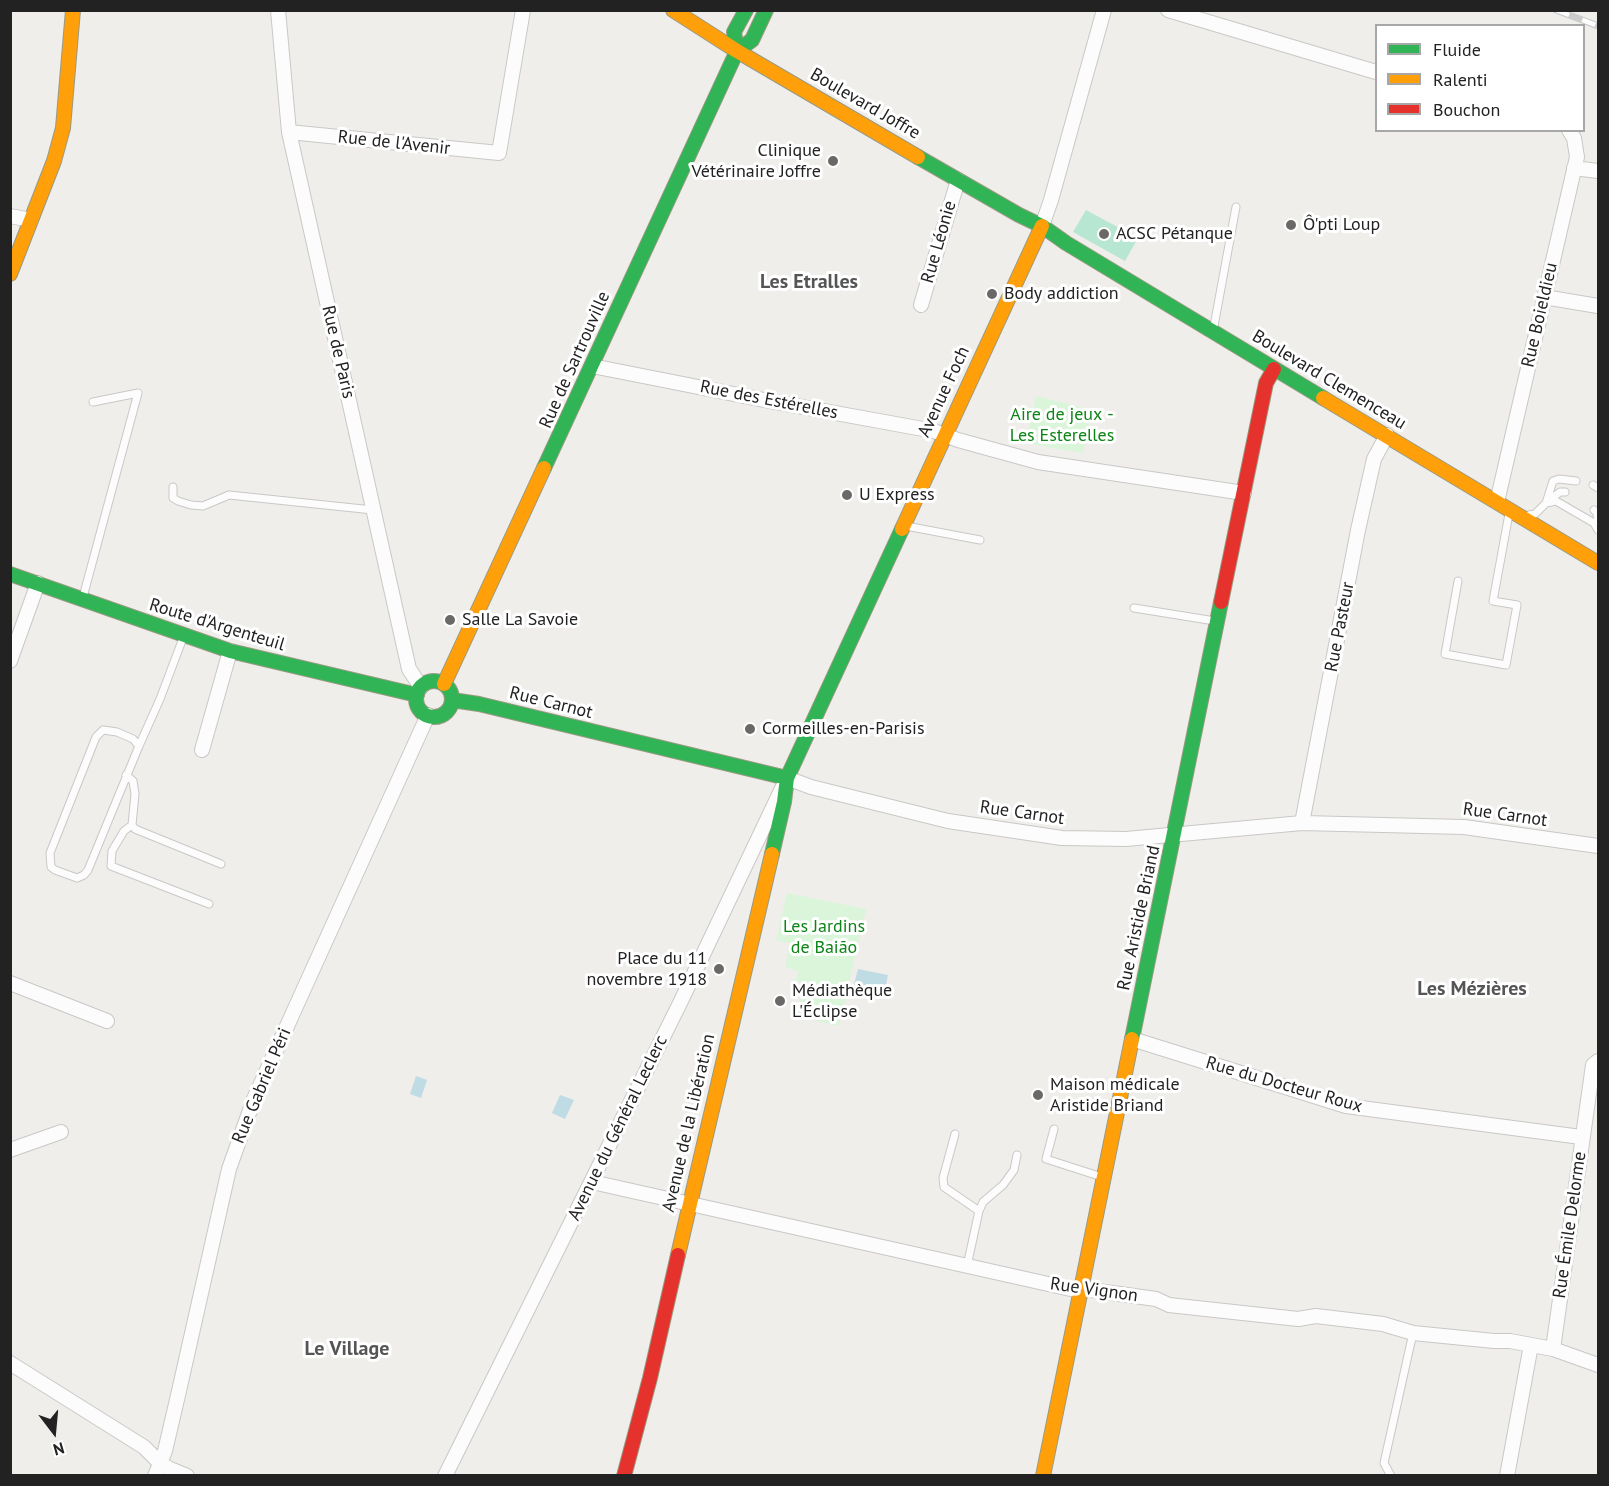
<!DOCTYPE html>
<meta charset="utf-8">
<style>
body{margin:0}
#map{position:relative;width:1609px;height:1486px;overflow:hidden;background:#f0eeeb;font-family:"PT Sans",sans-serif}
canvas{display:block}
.frame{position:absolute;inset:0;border:12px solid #222;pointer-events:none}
.legend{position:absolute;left:1375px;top:24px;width:210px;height:108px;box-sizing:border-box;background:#fff;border:2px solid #a7a7a7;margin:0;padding:8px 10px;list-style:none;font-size:18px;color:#222}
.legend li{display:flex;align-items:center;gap:12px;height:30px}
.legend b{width:30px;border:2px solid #a7a7a7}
.north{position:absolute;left:24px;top:1402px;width:60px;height:60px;-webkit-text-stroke:4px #fff;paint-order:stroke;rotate:164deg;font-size:16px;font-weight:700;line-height:24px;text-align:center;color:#222}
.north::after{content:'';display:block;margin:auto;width:21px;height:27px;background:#222;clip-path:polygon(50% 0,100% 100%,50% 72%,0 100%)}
</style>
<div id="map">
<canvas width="1609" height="1486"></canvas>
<div class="frame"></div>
<ul class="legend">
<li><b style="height:8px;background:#30b455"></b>Fluide</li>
<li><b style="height:8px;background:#ff9f0a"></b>Ralenti</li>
<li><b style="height:8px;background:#e5322d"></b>Bouchon</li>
</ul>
<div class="north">N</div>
</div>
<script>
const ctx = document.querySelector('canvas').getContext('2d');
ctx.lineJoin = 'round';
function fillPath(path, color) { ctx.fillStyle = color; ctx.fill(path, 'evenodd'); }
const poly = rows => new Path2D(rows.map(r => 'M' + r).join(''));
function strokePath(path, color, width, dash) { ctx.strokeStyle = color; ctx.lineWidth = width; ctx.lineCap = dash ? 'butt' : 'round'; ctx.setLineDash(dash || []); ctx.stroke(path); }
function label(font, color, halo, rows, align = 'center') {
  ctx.font = font + ' "PT Sans",sans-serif'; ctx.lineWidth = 6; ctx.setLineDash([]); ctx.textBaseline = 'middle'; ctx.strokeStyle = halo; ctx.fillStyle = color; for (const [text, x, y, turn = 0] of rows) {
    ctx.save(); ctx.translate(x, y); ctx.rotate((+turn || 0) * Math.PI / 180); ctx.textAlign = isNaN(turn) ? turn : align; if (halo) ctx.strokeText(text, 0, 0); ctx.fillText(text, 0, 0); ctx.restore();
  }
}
fillPath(poly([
 [1036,396,1093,410,1083,453,1025,443],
 [787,893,866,909,839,1026,797,1017,804,984,796,981,798,971,785,967,790,943,776,940]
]), '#daf5da');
fillPath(poly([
 [1086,210,1138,238,1125,261,1073,232]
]), '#b7e6d2');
fillPath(poly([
 [858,969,888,975,883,999,852,992],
 [416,1076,427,1080,421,1098,410,1094],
 [560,1095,574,1100,565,1119,552,1113]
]), '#bfdbe3');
const lane = poly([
 [1214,326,1236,207],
 [1593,485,1598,488],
 [173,487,173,498,178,501,191,505,203,506,229,495,373,510],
 [1548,501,1560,492,1565,492],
 [1546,503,1553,481,1559,479,1576,481],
 [1594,510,1597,513,1598,527],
 [1529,515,1535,514,1546,503,1556,501,1594,523,1598,530],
 [906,526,980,540],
 [1458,581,1445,654,1506,665,1517,605,1493,601,1509,514],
 [83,597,138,393,93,402],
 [1134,608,1215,621],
 [139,746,133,739,117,732,103,730,96,737,50,853,51,867,55,870,77,878,84,875,88,870,139,746,160,699,183,638],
 [126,775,133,781,135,794,132,825,135,829,221,864],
 [132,825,124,831,112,851,111,866,209,904],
 [1054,1129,1046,1159,1102,1177],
 [955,1134,943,1178,944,1187,979,1211],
 [967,1266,979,1211,983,1202,1003,1185,1014,1170,1017,1155],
 [1391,1476,1384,1463,1413,1333]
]);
const street = poly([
 [278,10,289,132,409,669,421,687],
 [1168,10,1376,72],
 [289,132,499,153,523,10],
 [1574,168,1598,171],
 [10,216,31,220],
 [1042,226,1051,200,1104,10],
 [1544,297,1598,306],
 [921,305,958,180],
 [592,366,764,400,934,431,958,440,1038,462,1244,493],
 [1497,502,1577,157,1574,138,1569,130],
 [10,661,38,583],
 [202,750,230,651],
 [1302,823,1358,530,1374,459,1387,435],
 [10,983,107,1021],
 [1132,1039,1346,1106,1581,1137],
 [10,1150,61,1132],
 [592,1182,1075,1290,1091,1290,1156,1299,1169,1305,1298,1319,1316,1316,1383,1324,1413,1333,1494,1341,1510,1341,1553,1349,1598,1365],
 [1553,1349,1593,1065,1598,1061],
 [10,1363,144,1447,160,1463,170,1469,187,1476],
 [155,1476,165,1451,179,1391,229,1169,254,1099,428,715],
 [445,1476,680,1003,787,778,811,787,948,821,1062,838,1126,839,1302,823,1464,827,1598,846],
 [1507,1476,1531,1345]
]);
const fast = poly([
 [737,51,734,32,746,10],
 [918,157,1019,215,1042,226,1066,243,1323,398],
 [544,468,737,51,752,40,766,10],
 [10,574,230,651,417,695],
 '416 699a18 18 0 1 1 36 0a18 18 0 1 1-36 0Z',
 [452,700,479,704,787,778],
 [772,854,784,802,787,778,902,529],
 [1132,1039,1221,602]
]);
const slow = poly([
 [673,10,737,51,918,157],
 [10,274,54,161,63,128,73,10],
 [1323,398,1598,563],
 [902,529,1042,226],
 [444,684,544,468],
 [678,1255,772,854],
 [1043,1476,1132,1039]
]);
const jam = poly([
 [1221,602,1266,383,1274,369],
 [624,1476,650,1378,678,1255]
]);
strokePath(lane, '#c9c8c7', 9);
strokePath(street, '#c9c8c7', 16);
strokePath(fast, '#999a82', 16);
strokePath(slow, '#999a82', 16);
strokePath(jam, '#999a82', 16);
strokePath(lane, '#fdfcfc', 7);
strokePath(street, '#fdfcfc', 14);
strokePath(fast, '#30b455', 14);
strokePath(slow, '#ff9f0a', 14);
strokePath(jam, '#e5322d', 14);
const rail = poly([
 [1556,10,1598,26]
]);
strokePath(rail, '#ccc', 7);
strokePath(rail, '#fff', 4.5, [14]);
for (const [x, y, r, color] of [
 [833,161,6,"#6a6968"],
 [1291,225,6,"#6a6968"],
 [1104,234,6,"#6a6968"],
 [992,294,6,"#6a6968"],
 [847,495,6,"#6a6968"],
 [450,620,6,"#6a6968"],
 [750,729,6,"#6a6968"],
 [719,969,6,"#6a6968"],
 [780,1001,6,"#6a6968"],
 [1038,1095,6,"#6a6968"]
]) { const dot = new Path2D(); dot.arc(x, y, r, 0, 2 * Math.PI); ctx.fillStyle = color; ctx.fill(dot); strokePath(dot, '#fff', 2); }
label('18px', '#222', '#fff', [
 ["Boulevard Joffre",865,104,30],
 ["Rue de l'Avenir",394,143,6],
 ["Rue Léonie",939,242,-74],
 ["Rue Boieldieu",1540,315,-77],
 ["Rue de Paris",338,352,77],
 ["Rue de Sartrouville",575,360,-66],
 ["Boulevard Clemenceau",1329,380,31],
 ["Avenue Foch",944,392,-65],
 ["Rue des Estérelles",769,400,11],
 ["Route d'Argenteuil",217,625,17],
 ["Rue Pasteur",1340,627,-79],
 ["Rue Carnot",551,703,14],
 ["Rue Carnot",1022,813,8],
 ["Rue Carnot",1505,815,8],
 ["Rue Aristide Briand",1139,918,-78],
 ["Rue du Docteur Roux",1284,1085,16],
 ["Rue Gabriel Péri",262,1086,-67],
 ["Avenue de la Libération",689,1123,-77],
 ["Avenue du Général Leclerc",618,1128,-64],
 ["Rue Émile Delorme",1570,1225,-82],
 ["Rue Vignon",1094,1290,8]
]);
label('18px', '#222', '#fff', [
 ["Clinique",821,151,"right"],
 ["Vétérinaire Joffre",821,172,"right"],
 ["Ô'pti Loup",1303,225],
 ["ACSC Pétanque",1116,234],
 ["Body addiction",1004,294],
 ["U Express",859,495],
 ["Salle La Savoie",462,620],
 ["Cormeilles-en-Parisis",762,729],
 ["Place du 11",707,959,"right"],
 ["novembre 1918",707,980,"right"],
 ["Médiathèque",792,991],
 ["L'Éclipse",792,1012],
 ["Maison médicale",1050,1085],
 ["Aristide Briand",1050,1106]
], 'left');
label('18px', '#0c8416', '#fff', [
 ["Aire de jeux -",1062,415],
 ["Les Esterelles",1062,436],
 ["Les Jardins",824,927],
 ["de Baião",824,948]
]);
label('bold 20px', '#555', '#fff', [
 ["Les Etralles",809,282],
 ["Les Mézières",1472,989],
 ["Le Village",347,1349]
]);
</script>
